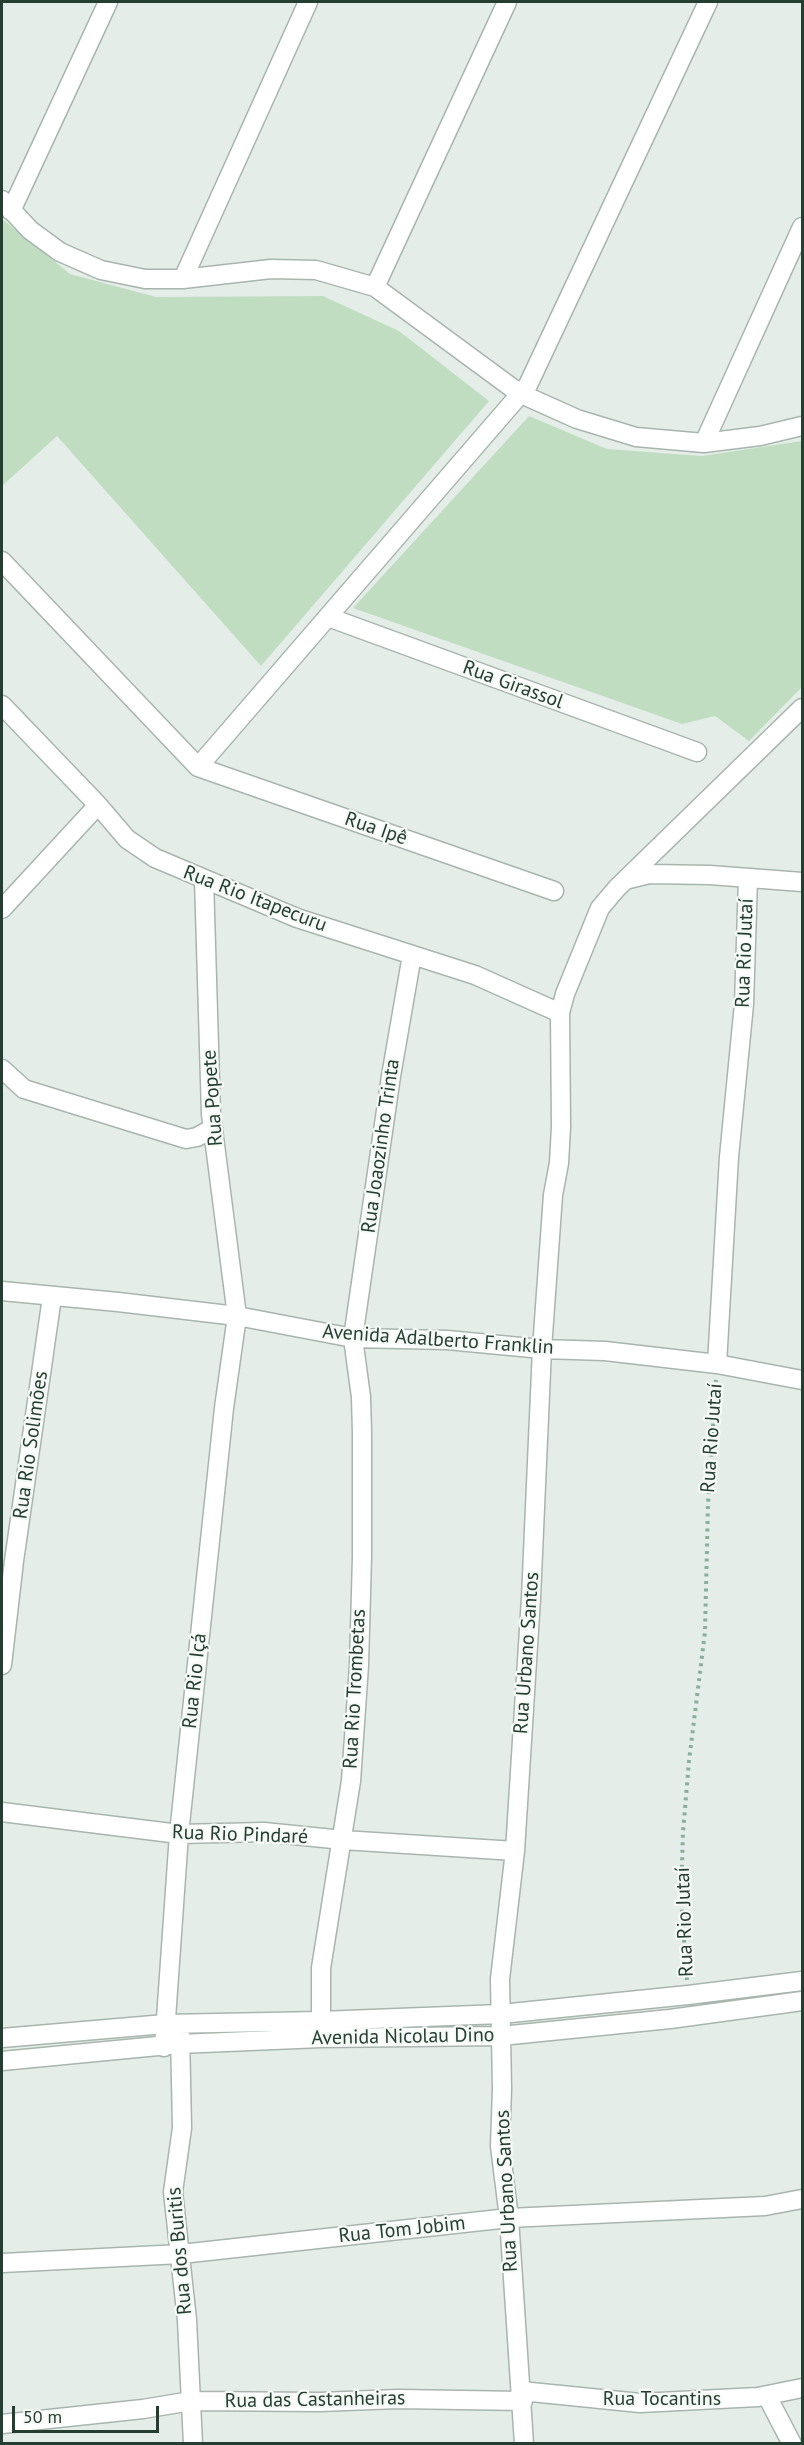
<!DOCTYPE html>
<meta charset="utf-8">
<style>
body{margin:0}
#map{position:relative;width:804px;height:2445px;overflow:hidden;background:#e5ede8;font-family:"PT Sans",sans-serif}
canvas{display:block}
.frame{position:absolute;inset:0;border:3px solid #253e32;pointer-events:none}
.scale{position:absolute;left:12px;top:2406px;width:147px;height:27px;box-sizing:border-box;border:3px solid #253e32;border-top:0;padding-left:8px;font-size:18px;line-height:21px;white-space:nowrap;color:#253e32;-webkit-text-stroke:4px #f6faf7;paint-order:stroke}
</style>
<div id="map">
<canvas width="804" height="2445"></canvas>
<div class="frame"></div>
<div class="scale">50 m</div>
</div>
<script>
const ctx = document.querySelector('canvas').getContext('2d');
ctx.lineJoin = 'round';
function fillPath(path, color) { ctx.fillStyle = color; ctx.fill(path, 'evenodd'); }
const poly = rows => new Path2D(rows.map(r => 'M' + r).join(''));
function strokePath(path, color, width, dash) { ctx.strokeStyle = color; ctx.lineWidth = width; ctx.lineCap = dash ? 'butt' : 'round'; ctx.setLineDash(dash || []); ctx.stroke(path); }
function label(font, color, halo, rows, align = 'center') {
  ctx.font = font + ' "PT Sans",sans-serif'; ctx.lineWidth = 4.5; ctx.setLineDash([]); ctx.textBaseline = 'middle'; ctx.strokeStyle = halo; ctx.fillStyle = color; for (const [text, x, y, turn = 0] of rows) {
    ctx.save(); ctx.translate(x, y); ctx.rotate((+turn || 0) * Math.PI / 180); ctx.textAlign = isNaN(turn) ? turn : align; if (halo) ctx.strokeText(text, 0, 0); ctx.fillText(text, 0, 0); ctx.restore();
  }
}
fillPath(poly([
 [2,219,70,274,156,297,323,296,399,331,489,401,261,666,57,436,2,486],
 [529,416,607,449,702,456,802,441,802,687,749,741,715,716,682,724,353,608]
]), '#c0ddc2');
const minor = poly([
 [2,200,30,230,60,252,101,270,145,279,183,279,271,269,316,270,375,287,519,393,577,419,636,437,704,443,760,436,802,426],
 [11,211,108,2],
 [183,279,308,2],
 [375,287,507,2],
 [704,443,802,227],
 [2,561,198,767,554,891],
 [328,617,697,752],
 [2,705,98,805,127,839,155,858,297,918,475,975,560,1013],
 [198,767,528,385,708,2],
 [629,879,649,874,710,875,802,882],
 [2,909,98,805],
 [2,1069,24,1089,186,1139,197,1137,213,1128],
 [2,1291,118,1302,237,1316,353,1338,447,1340,542,1349,605,1351,717,1364,802,1380],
 [717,1364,729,1157,744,1004,748,879],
 [2,1665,14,1561,52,1297],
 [2,1812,179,1834,264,1832,343,1840,515,1851],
 [180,2034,182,2128,173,2192,187,2320,193,2444],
 [2,2038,165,2024,320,2021,501,2014,688,1995,802,1981],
 [321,2038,321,1968,351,1781,359,1665,362,1557,362,1433,361,1397,353,1338,391,1076,412,955],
 [164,2047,179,1834,224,1408,237,1316,211,1114,204,879],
 [2,2061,179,2044,321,2038,501,2036,670,2019,802,2001],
 [2,2263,181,2254,509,2218,765,2206,802,2199],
 [521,2391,640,2403,758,2397,802,2388],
 [767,2396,792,2444],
 [2,2424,143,2409,191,2401,320,2402,398,2399,523,2401],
 [524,2444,509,2218,500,2146,502,2089,500,1979,515,1851,531,1598,542,1349,553,1195,559,1163,561,1127,560,1013,565,994,600,908,617,888,802,708]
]);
strokePath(minor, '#a8b5ae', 21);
strokePath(poly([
 [687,1980,681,1898,683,1832,689,1761,705,1632,708,1504,716,1380]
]), '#88af9b', 4, [3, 4.5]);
strokePath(minor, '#fff', 18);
label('20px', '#253e32', '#f6faf7', [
 ["Rua Girassol",513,685,20],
 ["Rua Ipê",376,829,19],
 ["Rua Rio Itapecuru",255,899,21],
 ["Rua Rio Jutaí",745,953,-88],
 ["Rua Popete",213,1098,-94],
 ["Rua Joaozinho Trinta",381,1146,-82],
 ["Avenida Adalberto Franklin",438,1340,4],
 ["Rua Rio Jutaí",712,1438,-86],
 ["Rua Rio Solimões",31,1445,-82],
 ["Rua Urbano Santos",527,1653,-86],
 ["Rua Rio Içá",195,1681,-84],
 ["Rua Rio Trombetas",355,1689,-87],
 ["Rua Rio Pindaré",240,1835,2],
 ["Rua Rio Jutaí",685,1922,-92],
 ["Avenida Nicolau Dino",403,2037,-1],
 ["Rua Urbano Santos",507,2191,-93],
 ["Rua Tom Jobim",402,2230,-6],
 ["Rua dos Buritis",180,2251,-95],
 ["Rua Tocantins",662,2399],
 ["Rua das Castanheiras",315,2400,-1]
]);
</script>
